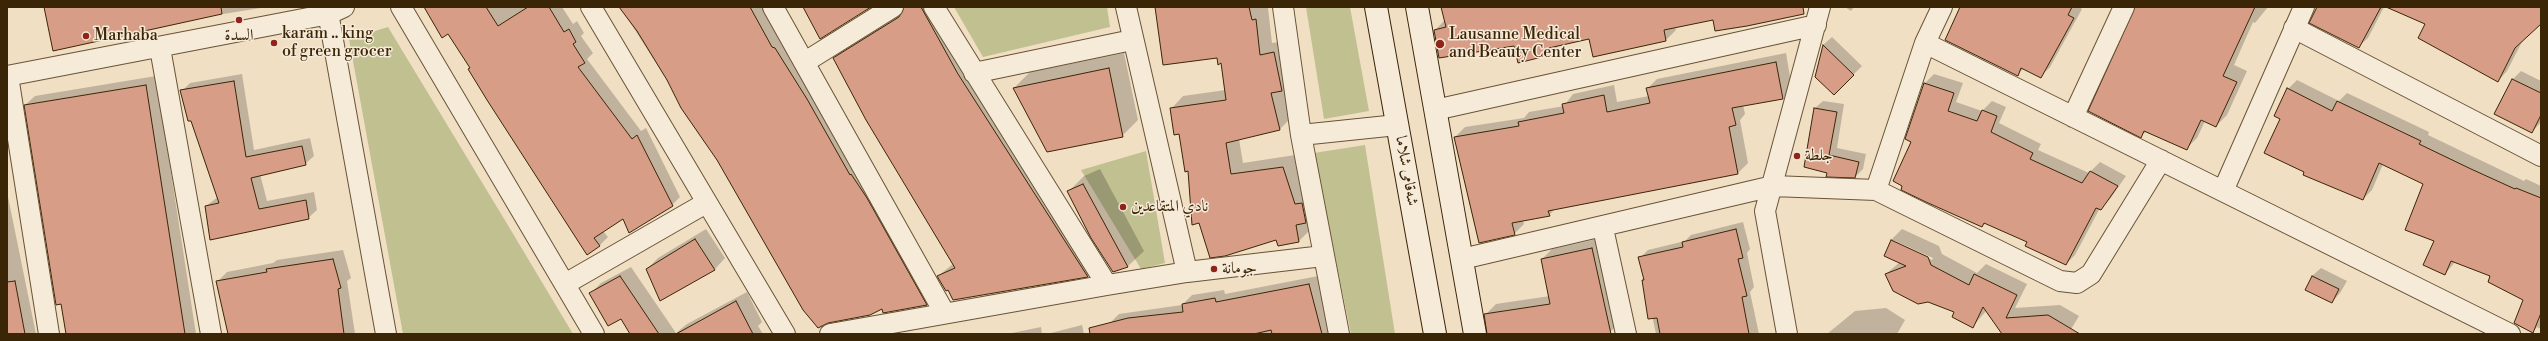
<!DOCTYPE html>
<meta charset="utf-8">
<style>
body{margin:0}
#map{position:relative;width:2548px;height:341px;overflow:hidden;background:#f1dfc4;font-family:"Libre Bodoni",serif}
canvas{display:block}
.frame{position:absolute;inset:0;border:8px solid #3b2507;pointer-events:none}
</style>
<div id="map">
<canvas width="2548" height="341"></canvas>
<div class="frame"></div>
</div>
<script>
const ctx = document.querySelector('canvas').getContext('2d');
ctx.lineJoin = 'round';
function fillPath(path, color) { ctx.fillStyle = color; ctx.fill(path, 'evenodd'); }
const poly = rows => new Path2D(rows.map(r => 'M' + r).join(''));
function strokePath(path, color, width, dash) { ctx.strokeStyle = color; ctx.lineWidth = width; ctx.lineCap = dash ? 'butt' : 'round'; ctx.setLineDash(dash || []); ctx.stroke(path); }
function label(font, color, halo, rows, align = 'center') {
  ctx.font = font + ' "Libre Bodoni",Amiri,serif'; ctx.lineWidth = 3; ctx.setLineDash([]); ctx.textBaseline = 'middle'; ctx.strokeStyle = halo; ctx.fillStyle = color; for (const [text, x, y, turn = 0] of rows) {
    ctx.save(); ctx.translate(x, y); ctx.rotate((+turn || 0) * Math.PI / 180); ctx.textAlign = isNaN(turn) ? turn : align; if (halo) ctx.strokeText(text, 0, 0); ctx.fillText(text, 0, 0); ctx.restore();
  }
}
fillPath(poly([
 [954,7,1107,7,1110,27,983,57],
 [1306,7,1350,7,1369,111,1324,119],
 [388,27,506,222,573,334,403,334,349,39],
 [1365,145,1395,334,1351,334,1314,153],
 [1146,151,1165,263,1141,269,1081,170]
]), '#c0c090');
fillPath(poly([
 [45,7,267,7,198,18],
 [427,7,562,7,573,24,577,21,584,33,581,36,593,53,587,59,641,131,646,128,680,197,672,205,623,218,603,231,608,237,599,246,448,33],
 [620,7,765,7,936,294,926,304,883,308,718,159],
 [906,7,937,7,1097,266,1088,276,954,299,938,276,953,264,834,58,844,49,903,11],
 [1156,7,1268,8,1272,43,1286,41,1292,117,1280,129,1239,139,1243,163,1295,155,1311,229,1299,241,1278,245,1277,238,1180,133,1171,109,1183,96,1226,90,1222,62],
 [1442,7,1785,7,1675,26,1676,30,1666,40,1594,56,1590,38,1560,45,1550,54,1515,45,1435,30,1445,20],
 [1845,7,1854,7,1851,11],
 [1961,7,2079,7,2082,9,2050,67,2041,76,2024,68,2018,74],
 [2135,7,2268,7,2255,23,2253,22,2234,65,2247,71,2227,115,2216,126,2205,121,2197,138,2186,149,2147,131,2141,136],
 [2318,7,2384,7,2368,38,2358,47],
 [2388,7,2541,7,2541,22,2524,38,2507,71,2498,81,2426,23],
 [1832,37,1862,66,1834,94,1816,76,1823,45],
 [1124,53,1138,120,1122,136,1014,88,1030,72],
 [1786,53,1792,89,1782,99,1743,105,1745,114,1740,120,1748,163,1738,173,1555,209,1549,215,1523,220,1524,224,1514,234,1455,137,1465,127,1524,118,1529,112,1564,106,1573,94,1614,85,1617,102,1649,96,1647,89,1657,79],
 [2521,71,2541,81,2541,122,2532,132,2513,79],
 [242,74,254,150,310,138,314,156,305,164,260,174,267,201,314,192,317,210,308,218,206,206,218,197,182,91,190,83],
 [1934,74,1963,83,1956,102,1982,111,1992,101,2006,107,1999,123,2041,144,2038,150,2089,173,2100,162,2126,176,2110,199,2100,208,2075,255,2066,264,2028,242,1986,223,1982,226,1913,141,1906,139,1925,83],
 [156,76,196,334,67,334,25,105,35,96],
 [2297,80,2339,101,2347,93,2429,132,2428,135,2524,181,2526,179,2541,186,2541,329,2537,327,2533,332,2524,299,2492,276,2455,262,2445,274,2435,240,2424,183,2383,164,2372,190,2363,199,2306,172,2281,118,2288,89],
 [1823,101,1844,104,1837,148,1866,154,1863,169,1855,177,1828,176,1815,108],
 [1100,169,1144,251,1128,266,1113,271,1068,192,1084,176],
 [7,192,36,334,7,334],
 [1743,222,1750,249,1747,253,1754,287,1750,292,1759,334,1656,334,1640,258,1648,250,1685,241,1691,235],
 [706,229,725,258,715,269,661,299,647,269,658,258],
 [1902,229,1939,246,1942,254,1977,273,1986,264,2027,284,2015,308,2060,305,2079,316,2070,331,2072,334,2004,334,1987,310,1973,326,1955,312,1886,274,1900,262,1885,255,1891,240],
 [1895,241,1933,258,1932,260,1895,243],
 [1602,238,1621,321,1610,332,1600,334,1487,334,1485,315,1496,304,1550,296,1542,259,1552,249],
 [343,250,351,278,347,281,355,334,229,334,217,282,227,272,273,263,277,260],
 [631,267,676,333,687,324,747,292,762,322,758,326,763,334,631,334,622,318,591,293,601,283],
 [2321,268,2347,281,2340,293,2332,302,2312,276],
 [1318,276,1332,334,1112,334,1110,323,1119,314,1182,305,1192,295,1224,290,1225,294],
 [1886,308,1905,320,1897,334,1827,334,1855,311],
 [1082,325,1084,334,1047,334],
 [1041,327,1042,334,1007,334]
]), '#0003');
const building = poly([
 [44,7,221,7,222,14,53,51,44,7],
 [424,7,486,7,498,26,528,7,549,7,564,32,569,29,576,42,573,44,585,63,578,67,632,139,637,135,673,206,629,233,623,219,594,238,600,246,587,255,487,100,468,69,470,68,448,34,442,38,424,7],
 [619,7,750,7,772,47,775,48,807,99,850,175,851,174,867,198,927,305,883,313,882,309,870,315,828,323,818,328,803,310,717,160,681,108,667,80,637,31,619,7],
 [803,7,871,7,820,39,803,7],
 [904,7,921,7,958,74,1088,277,953,300,948,290,946,291,937,276,955,268,866,120,833,58,899,17,904,7],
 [1155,7,1249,7,1252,20,1256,19,1260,55,1274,52,1282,91,1271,93,1280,130,1226,143,1231,174,1283,167,1295,204,1302,203,1306,223,1296,225,1299,242,1278,246,1276,240,1225,256,1210,258,1199,223,1192,225,1188,171,1185,172,1179,134,1174,135,1170,108,1226,100,1221,63,1218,65,1217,58,1163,65,1155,7],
 [1441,7,1803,7,1804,14,1747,26,1715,31,1713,20,1664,30,1666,41,1593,57,1589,39,1549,48,1550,55,1518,63,1514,46,1439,58,1434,30,1446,27,1441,7],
 [1960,7,2072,7,2068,15,2074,18,2041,78,2021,68,2018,76,1945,40,1960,7],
 [2135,7,2255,7,2223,76,2237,82,2216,127,2201,120,2187,150,2144,131,2141,138,2088,111,2135,7],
 [2317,7,2381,7,2359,48,2309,23,2317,7],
 [2386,7,2541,7,2541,24,2515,48,2498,82,2418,38,2425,24,2386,7],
 [1823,45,1854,75,1834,95,1815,77,1823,45],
 [1776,62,1783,99,1732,108,1736,125,1729,127,1738,174,1548,211,1550,216,1512,223,1515,235,1479,243,1454,137,1519,126,1518,122,1564,113,1562,104,1604,95,1607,112,1650,103,1646,88,1776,62],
 [1109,68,1123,137,1047,152,1013,88,1109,68],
 [2512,79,2541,93,2541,115,2532,133,2494,114,2512,79],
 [234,81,246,157,302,146,306,165,251,178,259,209,306,200,309,219,210,240,205,206,219,203,191,121,188,121,180,90,234,81],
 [1924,83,1954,93,1948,111,1977,121,1982,110,1997,116,1991,132,2033,153,2030,159,2082,183,2090,171,2118,186,2101,210,2096,208,2066,265,2025,246,2027,242,1984,223,1982,227,1926,202,1901,190,1902,186,1893,181,1911,142,1905,139,1924,83],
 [146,85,185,334,66,334,61,304,56,305,24,105,146,85],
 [2287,88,2332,111,2337,101,2421,141,2419,144,2471,169,2515,189,2516,188,2541,198,2541,313,2533,333,2514,323,2523,300,2488,282,2490,276,2451,261,2445,275,2423,265,2434,241,2405,230,2423,184,2379,163,2363,200,2303,175,2304,172,2264,153,2280,119,2274,116,2287,88],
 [1814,108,1837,112,1829,155,1859,162,1855,178,1826,177,1827,173,1804,167,1814,108],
 [1083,184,1128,267,1113,272,1091,238,1067,191,1083,184],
 [1736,229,1743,258,1738,259,1747,296,1742,297,1749,334,1660,334,1657,318,1648,319,1642,280,1644,280,1638,257,1683,247,1682,242,1736,229],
 [695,239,715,270,660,301,646,269,695,239],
 [1891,240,1928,257,1931,265,1969,285,1974,274,2017,295,2006,318,2048,315,2080,334,2002,334,1983,307,1973,328,1952,317,1954,312,1928,302,1918,304,1893,291,1885,274,1906,266,1884,256,1891,240],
 [1592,248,1611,334,1487,334,1484,314,1550,304,1541,259,1592,248],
 [333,259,341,288,338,289,344,334,228,334,216,281,267,272,266,269,333,259],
 [620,276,659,334,630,334,621,319,608,326,589,293,620,276],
 [2312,276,2339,289,2332,303,2305,290,2312,276],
 [15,281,25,334,7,334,7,282,15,281],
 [1309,284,1322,334,1272,334,1271,330,1254,334,1090,334,1089,328,1128,318,1183,312,1182,304,1215,298,1216,302,1309,284],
 [736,301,753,334,676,334,736,301]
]);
fillPath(building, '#d79d87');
strokePath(building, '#3b2507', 1);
const minor = poly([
 [327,7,386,334],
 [401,7,594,334],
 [591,7,785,334],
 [773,7,944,312],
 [934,7,1107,285],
 [1126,7,1187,272],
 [1283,7,1301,135,1339,334],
 [2294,28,2541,156],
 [1925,43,2510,334],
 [160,48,211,334],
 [805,62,893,7],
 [974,73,1132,40],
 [7,76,329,14,344,7],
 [8,76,49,334],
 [1435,110,1816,25],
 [2073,117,2124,7],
 [1301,135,1397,125],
 [1876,190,1925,43,1942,7],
 [2223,191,2304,7],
 [1603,228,1626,334],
 [1462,259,1773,186,1876,190,2060,281,2077,283,2091,274,2161,160],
 [565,284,706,203],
 [830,334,1107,285,1187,272,1323,256],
 [1787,334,1765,211,1820,7]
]);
const secondary = poly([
 [1376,7,1435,334],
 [1417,7,1475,334]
]);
strokePath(minor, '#685436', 22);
strokePath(secondary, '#3b2507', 24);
strokePath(minor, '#f6ead9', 20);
strokePath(secondary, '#f6ead9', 22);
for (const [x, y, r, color] of [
 [239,20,4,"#8f2418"],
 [86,36,4,"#8f2418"],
 [274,43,4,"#8f2418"],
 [1440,44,5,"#8f2418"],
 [1797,156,4,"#8f2418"],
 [1123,207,4,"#8f2418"],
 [1214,269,4,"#8f2418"]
]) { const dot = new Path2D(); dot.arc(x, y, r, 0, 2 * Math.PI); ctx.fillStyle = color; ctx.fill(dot); strokePath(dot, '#f6ead9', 1.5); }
label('16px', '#3b2507', '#f6ead9', [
 ["karam .. king",282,34],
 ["of green grocer",282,52],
 ["Lausanne Medical",1449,35],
 ["and Beauty Center",1449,53],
 ["Marhaba",94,36],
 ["السدة",239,36,"center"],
 ["جلطة",1805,156],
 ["نادي المتقاعدین",1131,207],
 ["جومانة",1222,269]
], 'left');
label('16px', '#3b2507', '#f6ead9', [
 ["شەقامی شلاما",1406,171,80]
]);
</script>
